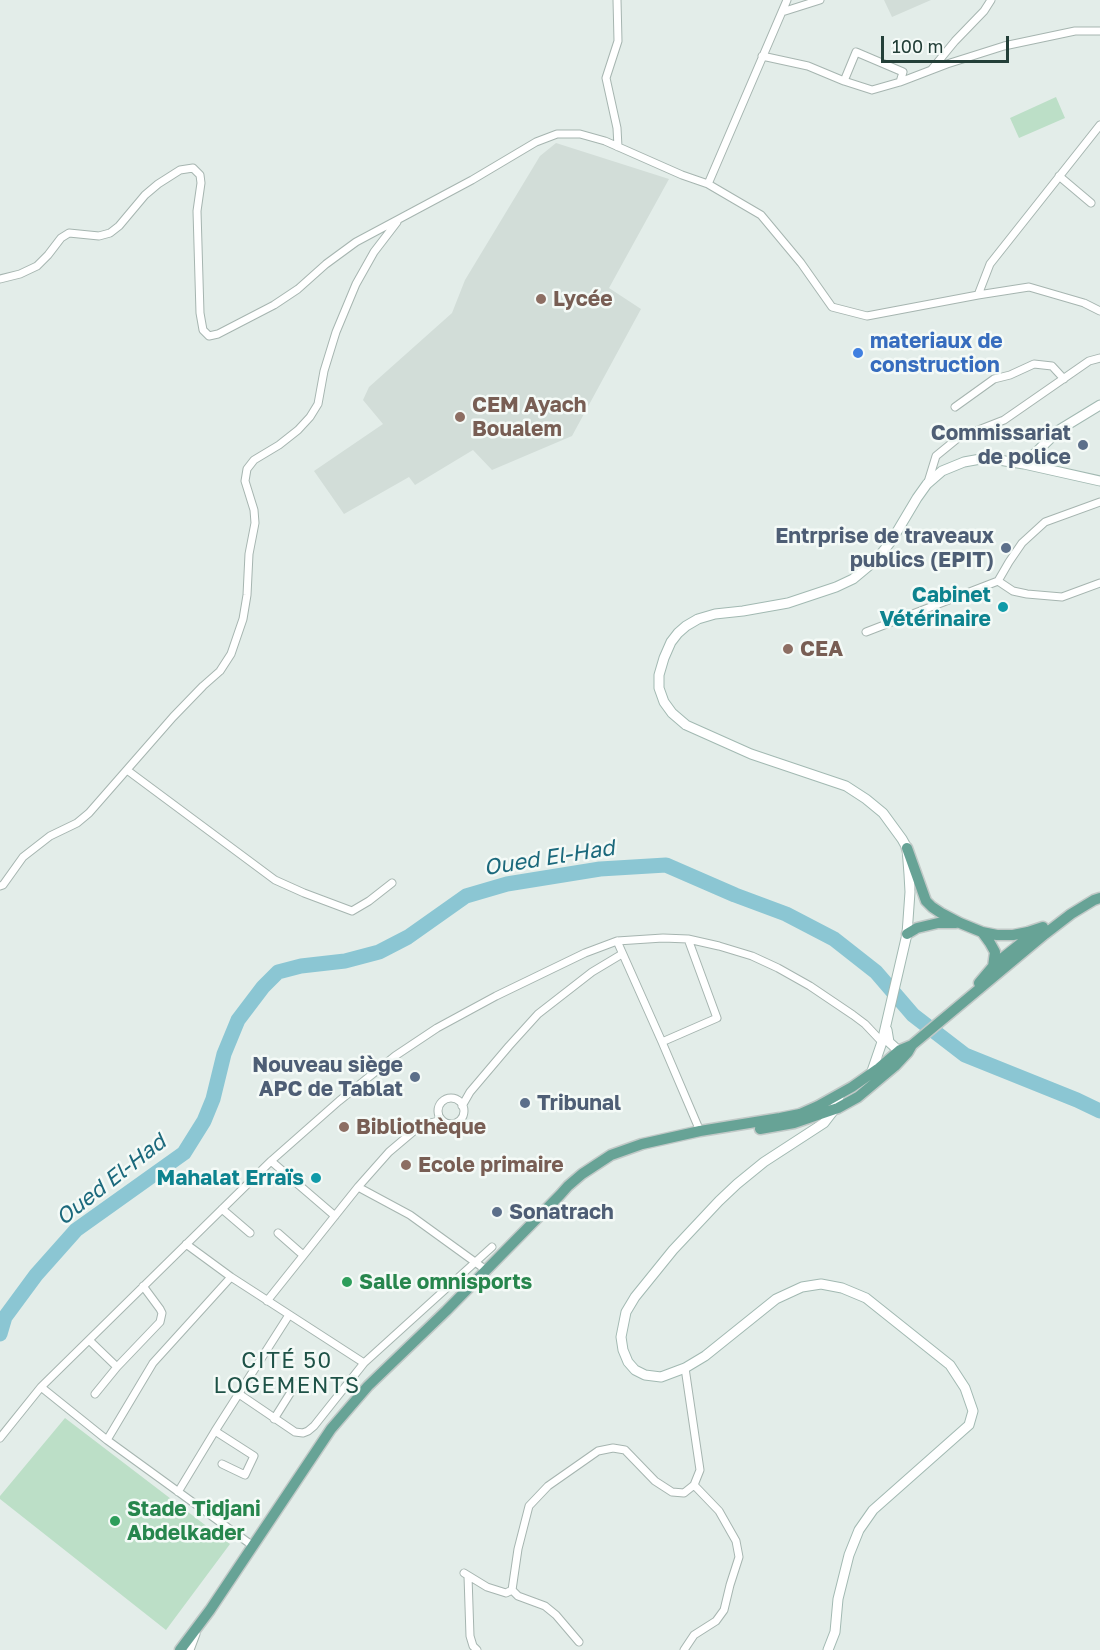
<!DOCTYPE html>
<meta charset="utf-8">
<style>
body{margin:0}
#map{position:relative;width:1100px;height:1650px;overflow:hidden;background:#e3ede9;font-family:"Golos Text",sans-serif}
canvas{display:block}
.scale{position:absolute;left:881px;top:36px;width:128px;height:27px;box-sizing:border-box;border:3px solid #233f38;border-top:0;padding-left:8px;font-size:18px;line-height:21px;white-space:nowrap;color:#233f38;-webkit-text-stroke:4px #f4faf7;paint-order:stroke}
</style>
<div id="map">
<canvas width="1100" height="1650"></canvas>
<div class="scale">100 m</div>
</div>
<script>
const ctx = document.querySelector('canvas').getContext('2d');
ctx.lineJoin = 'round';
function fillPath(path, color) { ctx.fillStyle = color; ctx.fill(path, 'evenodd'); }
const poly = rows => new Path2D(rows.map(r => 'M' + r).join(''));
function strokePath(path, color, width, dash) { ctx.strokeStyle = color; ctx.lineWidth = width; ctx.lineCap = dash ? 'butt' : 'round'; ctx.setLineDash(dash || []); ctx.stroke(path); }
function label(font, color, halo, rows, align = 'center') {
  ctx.font = font + ' "Golos Text",sans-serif'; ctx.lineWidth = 5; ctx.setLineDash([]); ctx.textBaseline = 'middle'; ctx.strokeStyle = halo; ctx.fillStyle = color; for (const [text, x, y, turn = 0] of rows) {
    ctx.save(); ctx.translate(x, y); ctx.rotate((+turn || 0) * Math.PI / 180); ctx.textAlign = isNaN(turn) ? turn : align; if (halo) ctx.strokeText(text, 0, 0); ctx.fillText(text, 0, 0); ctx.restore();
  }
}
fillPath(poly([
 [884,0,931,0,892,17],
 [556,143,669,179,609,288,641,309,572,436,492,470,473,450,415,485,409,477,344,514,314,471,383,424,363,400,369,387,452,313,465,280,540,156]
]), '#d2ddd8');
fillPath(poly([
 [1056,97,1065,118,1019,138,1010,118],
 [65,1418,230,1544,166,1630,0,1499,0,1496]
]), '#bcdfc7');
strokePath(poly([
 [0,1334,5,1317,36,1275,76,1230,184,1153,204,1121,213,1099,224,1054,238,1020,263,987,278,972,301,966,345,961,379,952,408,937,466,896,507,884,600,869,666,865,735,895,786,914,834,939,876,972,913,1015,965,1055,1077,1100,1100,1111]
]), '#8bc6d3', 15);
const street = poly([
 [617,0,618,41,606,78,617,128,618,147],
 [787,0,708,184,761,215,801,263,832,307,867,316,978,295],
 [782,12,820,0],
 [762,56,808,66,844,81,856,52,903,72,900,82,947,64,1004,46,1075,31,1100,31],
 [932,69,955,41,984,11,991,0],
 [844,81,872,90,900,82],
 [1100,125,990,264,978,295,1029,287,1084,303,1100,311],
 [1059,176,1091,203],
 [0,279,20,274,37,266,48,255,61,238,69,233,99,236,110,233,119,226,145,195,158,184,180,170,193,168,200,175,201,183,197,211,200,313,203,330,209,336,218,334,274,305,298,289,326,264,356,242,472,180,536,142,557,134,580,134,605,141,682,175,708,184],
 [955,407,994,379,1010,375,1034,364,1052,366,1064,379],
 [928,482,936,456,958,438,1004,420,1089,361,1100,358],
 [998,581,1013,591,1027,594,1062,597,1100,583],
 [866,632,998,581,1009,562,1022,543,1045,522,1100,502],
 [127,770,275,880,304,893,352,911,369,901,392,883],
 [0,886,3,885,23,857,50,836,77,823,89,813,173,717,203,686,220,671,231,654,243,619,247,595,249,554,255,523,254,510,245,481,247,469,254,460,279,445,298,430,310,417,318,404,324,371,336,332,356,284,374,252,397,222],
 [617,941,662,1042,700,1131],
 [662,1042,717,1018,688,939],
 '438 1111a13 13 0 1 1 26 0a13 13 0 1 1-26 0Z',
 [462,1106,470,1092,509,1046,538,1014,592,972,622,954],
 [271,1161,335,1216],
 [358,1187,410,1215,486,1270],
 [222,1209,250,1233],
 [278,1233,303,1255],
 [186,1244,231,1277,364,1363],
 [231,1277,153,1363,107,1440,253,1546],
 [267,1301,358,1187,389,1152,415,1130,423,1125,442,1120],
 [89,1340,117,1367],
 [41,1387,107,1440],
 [95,1394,117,1367,160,1322,162,1313,160,1309,143,1286],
 [239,1394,295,1432,303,1433,308,1431,314,1426,364,1363,492,1247],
 [274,1419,296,1384],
 [215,1431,254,1456,245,1475,222,1464],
 [0,1438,41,1387,271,1161,339,1101,395,1056,437,1028,496,996,585,953,617,941,663,938,688,939,719,946,752,956,778,968,810,986,853,1015,865,1024,882,1042],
 [178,1492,215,1431,289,1315],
 [464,1573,487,1587,506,1593,512,1590],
 [468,1576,470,1636,473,1646,477,1650],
 [579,1642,556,1615,545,1606,518,1596,512,1590,518,1549,529,1506,548,1486,598,1451,613,1448,625,1450,655,1481,672,1492,684,1493,694,1485,700,1470,685,1368],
 [190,1650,196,1634],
 [684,1650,694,1635,716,1621,724,1610,730,1585,739,1557,736,1541,719,1511,694,1485]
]);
const secondary = poly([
 [1024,464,1059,430,1100,405],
 [887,1030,889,1042,899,1051],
 [871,1074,882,1042,907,934,910,892,909,874,907,848,902,839,883,813,866,799,846,786,751,754,686,725,672,713,664,702,659,688,659,675,664,658,671,642,678,633,686,626,698,619,715,614,743,611,788,603,836,587,853,579,877,559,892,540,917,498,927,484,942,471,964,462,986,458,1024,464,1100,481],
 [828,1650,835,1632,838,1599,849,1555,859,1530,873,1510,969,1425,973,1411,965,1388,950,1365,866,1298,842,1288,821,1284,802,1287,776,1299,705,1356,685,1368,661,1377,645,1375,635,1370,628,1362,623,1350,621,1337,626,1312,635,1297,673,1250,719,1201,737,1184,764,1162,824,1123,834,1110,840,1094]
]);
const primary = poly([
 [907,848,926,901,932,907,941,913,960,923,982,932,997,935,1013,935,1028,932,1043,927],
 [982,932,990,943,995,952,993,967],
 [907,934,917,928,938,923,956,923],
 [979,983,995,964,1034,933],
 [760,1129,794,1123,838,1108,858,1097,895,1066,908,1052,912,1045],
 [180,1650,210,1610,331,1429,368,1386,446,1311,560,1195,568,1186,582,1174,611,1155,642,1144,700,1131,780,1118,800,1114,818,1106,852,1087,879,1068,900,1050,912,1045,1045,934,1071,914,1094,900,1100,898]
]);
strokePath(street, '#a6b5b0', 9);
strokePath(secondary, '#a2b9b2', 11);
strokePath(primary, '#c1c9c7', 13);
strokePath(street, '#fff', 7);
strokePath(secondary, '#fff', 9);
strokePath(primary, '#67a396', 10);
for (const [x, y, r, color] of [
 [541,299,6,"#8d6e63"],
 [858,353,6,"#3f7fe0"],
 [460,417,6,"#8d6e63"],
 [1083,445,6,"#5c6f8a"],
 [1006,548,6,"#5c6f8a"],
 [1003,607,6,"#0f9aa8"],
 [788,649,6,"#8d6e63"],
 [415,1077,6,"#5c6f8a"],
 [525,1103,6,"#5c6f8a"],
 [344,1127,6,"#8d6e63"],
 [406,1165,6,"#8d6e63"],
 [316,1178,6,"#0f9aa8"],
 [497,1212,6,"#5c6f8a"],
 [347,1282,6,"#2e9e5b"],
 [115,1521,6,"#2e9e5b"]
]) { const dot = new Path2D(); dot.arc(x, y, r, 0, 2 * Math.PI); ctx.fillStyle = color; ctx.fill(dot); strokePath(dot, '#f4faf7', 2); }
label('bold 21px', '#785e54', '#f4faf7', [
 ["Lycée",553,299],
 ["CEM Ayach",472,405],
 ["Boualem",472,429],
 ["CEA",800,649],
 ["Bibliothèque",356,1127],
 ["Ecole primaire",418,1165]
], 'left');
label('bold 21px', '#366cbe', '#f4faf7', [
 ["materiaux de",870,341],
 ["construction",870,365]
], 'left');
label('bold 21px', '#4e5e75', '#f4faf7', [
 ["Commissariat",1071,433],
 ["de police",1071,457],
 ["Entrprise de traveaux",994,536],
 ["publics (EPIT)",994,560],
 ["Nouveau siège",403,1065],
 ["APC de Tablat",403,1089],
 ["Tribunal",537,1103,"left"],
 ["Sonatrach",509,1212,"left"]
], 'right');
label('bold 21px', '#0d838f', '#f4faf7', [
 ["Cabinet",991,595],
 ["Vétérinaire",991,619],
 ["Mahalat Erraïs",304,1178]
], 'right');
label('bold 21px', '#27864d', '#f4faf7', [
 ["Salle omnisports",359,1282],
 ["Stade Tidjani",127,1509],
 ["Abdelkader",127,1533]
], 'left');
label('italic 22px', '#1b697c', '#f4faf7', [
 ["Oued El-Had",549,858,-9],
 ["Oued El-Had",111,1180,-38]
]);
ctx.letterSpacing = '1.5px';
label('22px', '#1e5247', '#f4faf7', [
 ["CITÉ 50",287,1361],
 ["LOGEMENTS",287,1386]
]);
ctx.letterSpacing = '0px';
</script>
